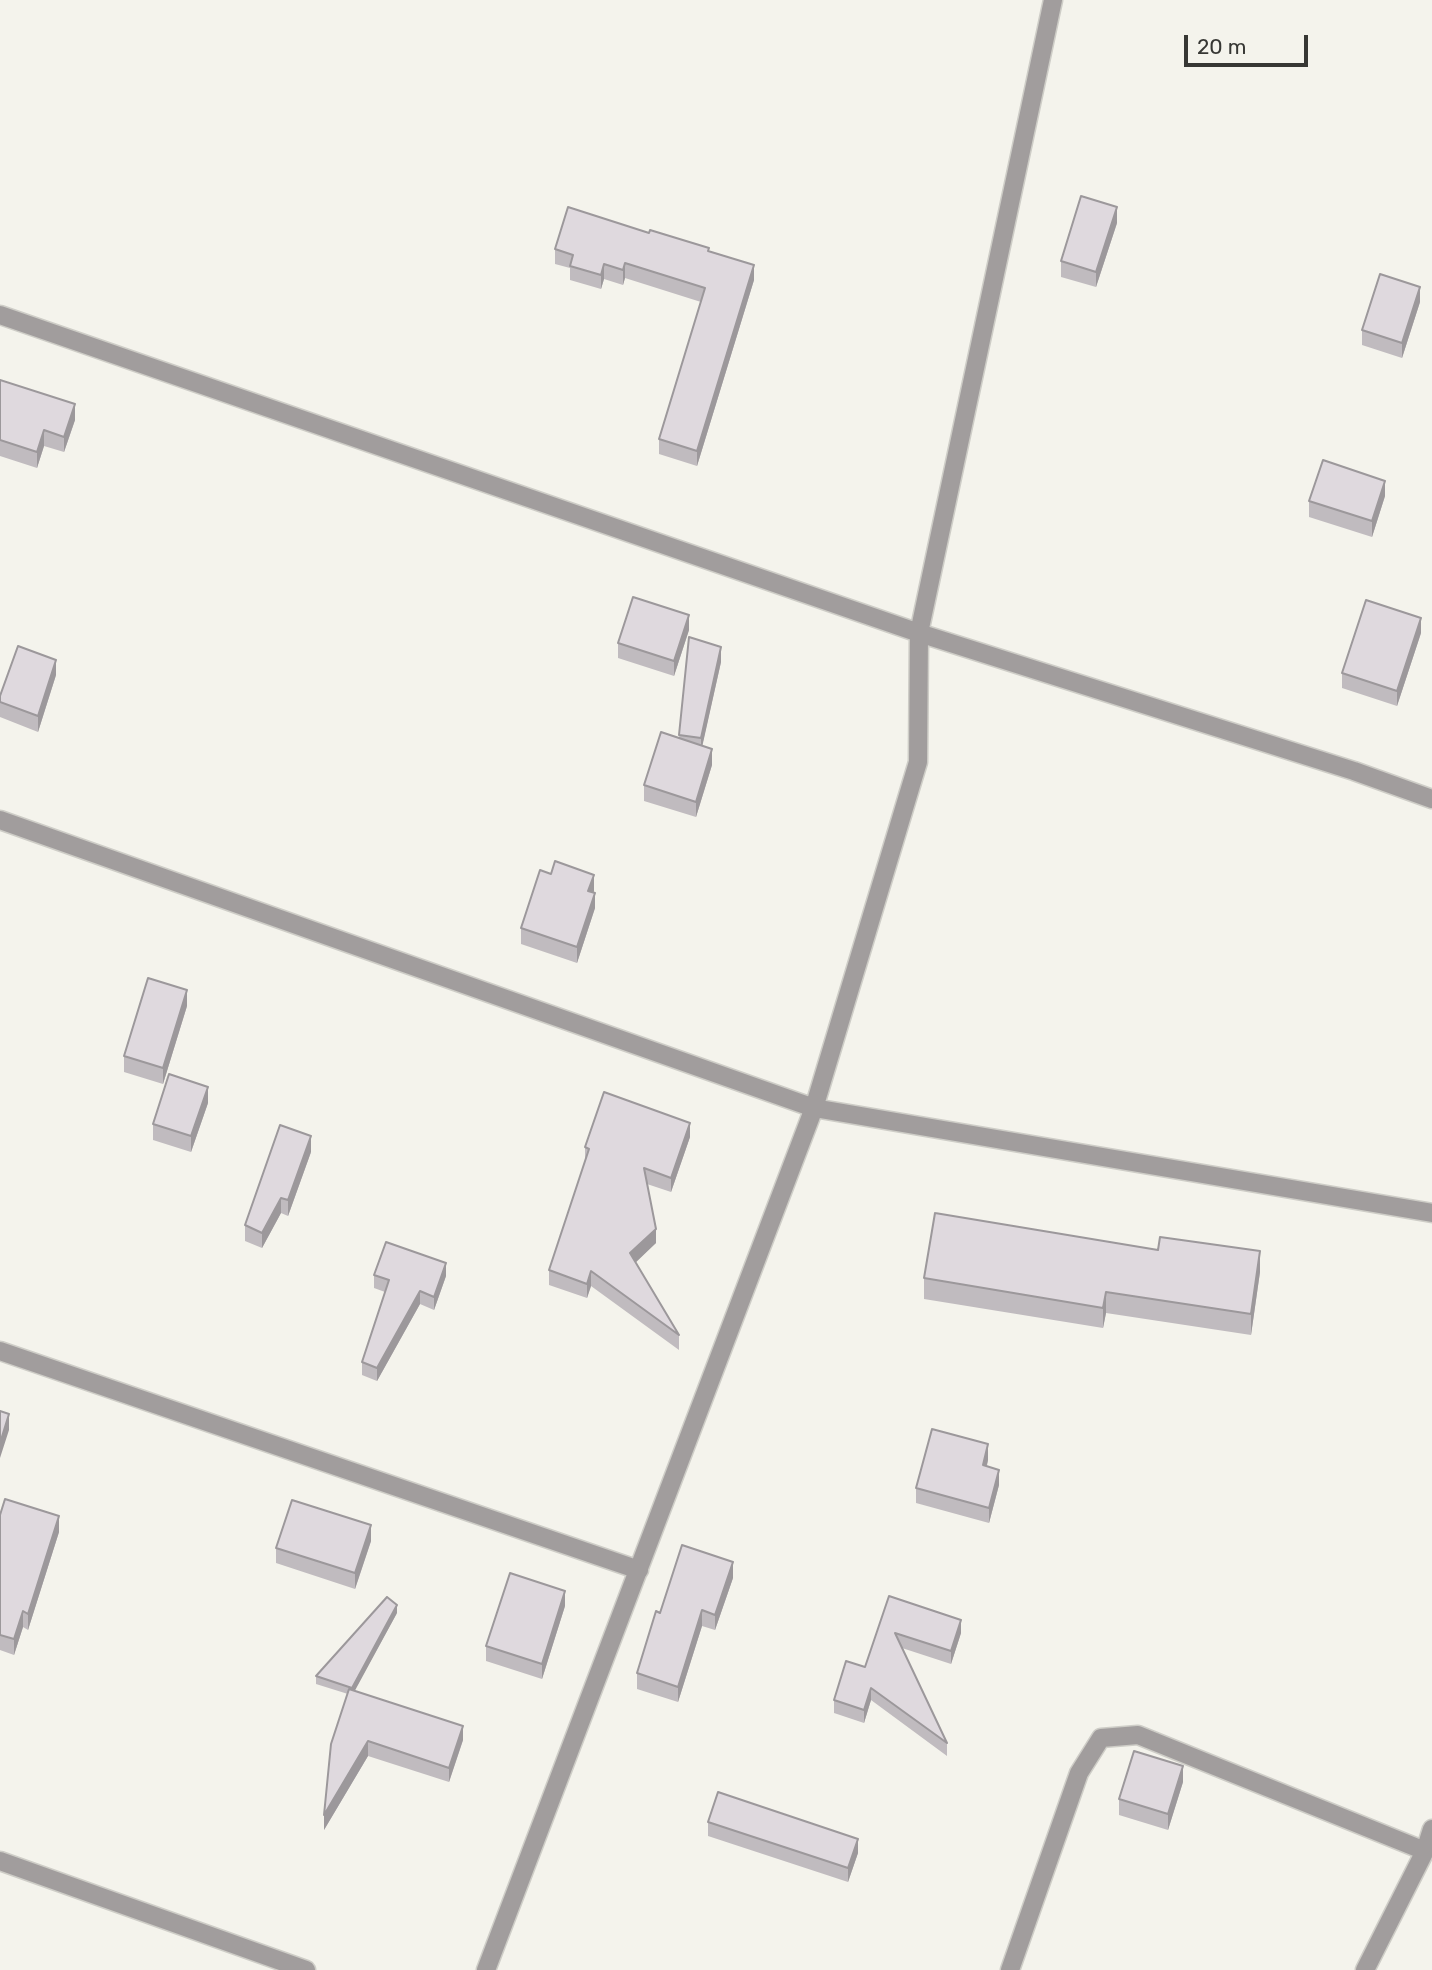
<!DOCTYPE html>
<style>
body{margin:0}
#map{position:relative;width:1432px;height:1970px;overflow:hidden;background:#f4f3ec;font-family:Rubik,sans-serif}
canvas{display:block}
.scale{position:absolute;left:1184px;top:35px;width:124px;height:32px;box-sizing:border-box;border:4px solid #373734;border-top:0;padding-left:9px;font-size:21px;line-height:24px;white-space:nowrap;color:#373734;-webkit-text-stroke:5px #f4f3ec;paint-order:stroke}
</style>
<div id="map">
<canvas width="1432" height="1970"></canvas>
<div class="scale">20 m</div>
</div>
<script>
const ctx = document.querySelector('canvas').getContext('2d');
ctx.lineJoin = 'round';
const poly = rows => new Path2D(rows.map(r => 'M' + r).join(''));
function strokePath(path, color, width, dash) { ctx.strokeStyle = color; ctx.lineWidth = width; ctx.lineCap = dash ? 'butt' : 'round'; ctx.setLineDash(dash || []); ctx.stroke(path); }
function fillPath(path, color) { ctx.fillStyle = color; ctx.fill(path, 'evenodd'); }
const street = poly([
 [0,315,919,633,1354,771,1432,799],
 [0,820,814,1108,1432,1213],
 [0,1351,639,1570],
 [0,1861,306,1970],
 [486,1970,814,1108,918,762,919,633,1053,0],
 [1010,1970,1079,1773,1101,1738,1138,1735,1425,1851],
 [1365,1970,1425,1851,1432,1829]
]);
strokePath(street, '#cecdc7', 21);
strokePath(street, '#a19d9d', 18);
fillPath(poly([
 [1117,223,1096,287,1061,277,1061,261],
 [555,249,709,251,754,280,697,466,659,454,659,439,701,302,625,278,623,285,604,279,601,289,570,280,570,268,555,264],
 [1420,302,1402,358,1362,345,1362,330],
 [0,380,75,420,64,452,44,446,37,468,0,456],
 [1385,496,1372,537,1309,517,1309,501],
 [689,630,674,676,618,658,618,643],
 [1421,633,1397,706,1342,688,1342,673],
 [689,637,721,662,702,746,712,765,696,817,644,801,644,785,679,738],
 [56,675,38,732,0,717,0,696],
 [594,891,595,908,577,963,521,944,521,928],
 [187,1006,163,1084,124,1072,124,1056],
 [208,1103,191,1152,153,1140,153,1124],
 [690,1137,671,1192,647,1184,656,1243,635,1262,679,1335,679,1350,591,1286,587,1298,549,1285,549,1270,585,1162,585,1147],
 [311,1152,288,1216,281,1213,262,1248,245,1241,245,1225],
 [1260,1272,1251,1335,1106,1313,1103,1328,924,1299,924,1278],
 [374,1275,446,1276,434,1310,420,1304,377,1381,362,1375,362,1362,385,1292,374,1288],
 [988,1460,987,1466,999,1485,989,1523,916,1503,916,1488],
 [0,1515,59,1532,28,1630,23,1627,14,1655,0,1650],
 [371,1541,355,1589,276,1563,276,1548],
 [733,1578,715,1630,702,1626,678,1702,637,1689,637,1673,660,1613],
 [889,1596,961,1633,951,1664,902,1648,947,1743,947,1756,871,1700,864,1723,834,1713,834,1700,865,1667],
 [565,1606,542,1679,486,1661,486,1646],
 [397,1613,354,1691,463,1740,449,1782,368,1756,324,1830,348,1694,316,1684,316,1676],
 [1183,1782,1168,1830,1119,1815,1119,1799],
 [708,1822,858,1853,848,1882,708,1836]
]), '#c0bbbf');
fillPath(poly([
 [1117,207,1117,223,1096,287,1096,272],
 [625,263,625,278,623,285,623,270],
 [604,264,604,279,601,289,601,275],
 [754,265,754,280,697,466,697,451],
 [1420,287,1420,302,1402,358,1402,343],
 [75,404,75,420,64,452,64,437],
 [44,430,44,446,37,468,37,452],
 [1385,481,1385,496,1372,537,1372,521],
 [689,615,689,630,674,676,674,661],
 [1421,618,1421,633,1397,706,1397,691],
 [721,647,721,662,701,752,701,738],
 [56,660,56,675,38,732,38,716],
 [712,749,712,765,696,817,696,802],
 [594,875,594,891,588,907,588,891],
 [595,893,595,908,577,963,577,947],
 [187,990,187,1006,163,1084,163,1068],
 [208,1087,208,1103,191,1152,191,1136],
 [690,1123,690,1137,671,1192,671,1178],
 [311,1136,311,1152,288,1216,288,1200],
 [281,1198,281,1213,262,1248,262,1233],
 [656,1229,656,1243,630,1268,630,1253],
 [1260,1251,1260,1272,1251,1335,1251,1314],
 [446,1263,446,1276,434,1310,434,1297],
 [591,1271,591,1286,587,1298,587,1284],
 [420,1291,420,1304,377,1381,377,1368],
 [1106,1292,1106,1313,1103,1328,1103,1308],
 [9,1414,9,1430,0,1458,0,1443],
 [988,1444,988,1460,983,1480,983,1465],
 [999,1470,999,1485,989,1523,989,1508],
 [59,1516,59,1532,28,1630,28,1614],
 [371,1525,371,1541,355,1589,355,1573],
 [733,1562,733,1578,715,1630,715,1615],
 [565,1591,565,1606,542,1679,542,1664],
 [397,1605,397,1613,352,1696,352,1688],
 [702,1610,702,1626,678,1702,678,1687],
 [23,1611,23,1627,14,1655,14,1639],
 [961,1620,961,1633,951,1664,951,1651],
 [871,1688,871,1700,864,1723,864,1710],
 [463,1726,463,1740,449,1782,449,1768],
 [368,1741,368,1756,324,1830,324,1815],
 [1183,1766,1183,1782,1168,1830,1168,1814],
 [858,1839,858,1853,848,1882,848,1868]
]), '#9c989b');
const building = poly([
 [1081,196,1117,207,1096,272,1061,261,1081,196],
 [568,207,649,233,650,230,709,248,708,251,754,265,697,451,659,439,705,288,625,263,623,270,604,264,601,275,570,266,573,255,555,249,568,207],
 [1380,274,1420,287,1402,343,1362,330,1380,274],
 [0,380,75,404,64,437,44,430,37,452,0,440,0,380],
 [1323,460,1385,481,1372,521,1309,501,1323,460],
 [633,597,689,615,674,661,618,643,633,597],
 [1366,600,1421,618,1397,691,1342,673,1366,600],
 [689,637,721,647,701,738,679,735,689,637],
 [18,646,56,660,38,716,0,702,0,696,18,646],
 [661,732,712,749,696,802,644,785,661,732],
 [555,861,594,875,588,891,595,893,577,947,521,928,540,870,551,874,555,861],
 [148,978,187,990,163,1068,124,1056,148,978],
 [169,1074,208,1087,191,1136,153,1124,169,1074],
 [604,1092,690,1123,671,1178,644,1168,656,1229,630,1253,679,1335,591,1271,587,1284,549,1270,589,1149,585,1147,604,1092],
 [280,1125,311,1136,288,1200,281,1198,262,1233,245,1225,280,1125],
 [935,1213,1158,1250,1160,1237,1260,1251,1251,1314,1106,1292,1103,1308,924,1278,935,1213],
 [386,1242,446,1263,434,1297,420,1291,377,1368,362,1362,389,1280,374,1275,386,1242],
 [0,1411,9,1414,0,1443,0,1411],
 [932,1429,988,1444,983,1465,999,1470,989,1508,916,1488,932,1429],
 [5,1499,59,1516,28,1614,23,1611,14,1639,0,1635,0,1515,5,1499],
 [292,1500,371,1525,355,1573,276,1548,292,1500],
 [682,1545,733,1562,715,1615,702,1610,678,1687,637,1673,656,1611,660,1613,682,1545],
 [510,1573,565,1591,542,1664,486,1646,510,1573],
 [889,1596,961,1620,951,1651,895,1633,947,1743,871,1688,864,1710,834,1700,846,1661,865,1667,889,1596],
 [387,1597,397,1605,352,1688,316,1676,387,1597],
 [349,1689,463,1726,449,1768,368,1741,324,1815,331,1744,349,1689],
 [1134,1751,1183,1766,1168,1814,1119,1799,1134,1751],
 [718,1792,858,1839,848,1868,708,1822,718,1792]
]);
fillPath(building, '#dfd9de');
strokePath(building, '#9c989b', 2);
</script>
